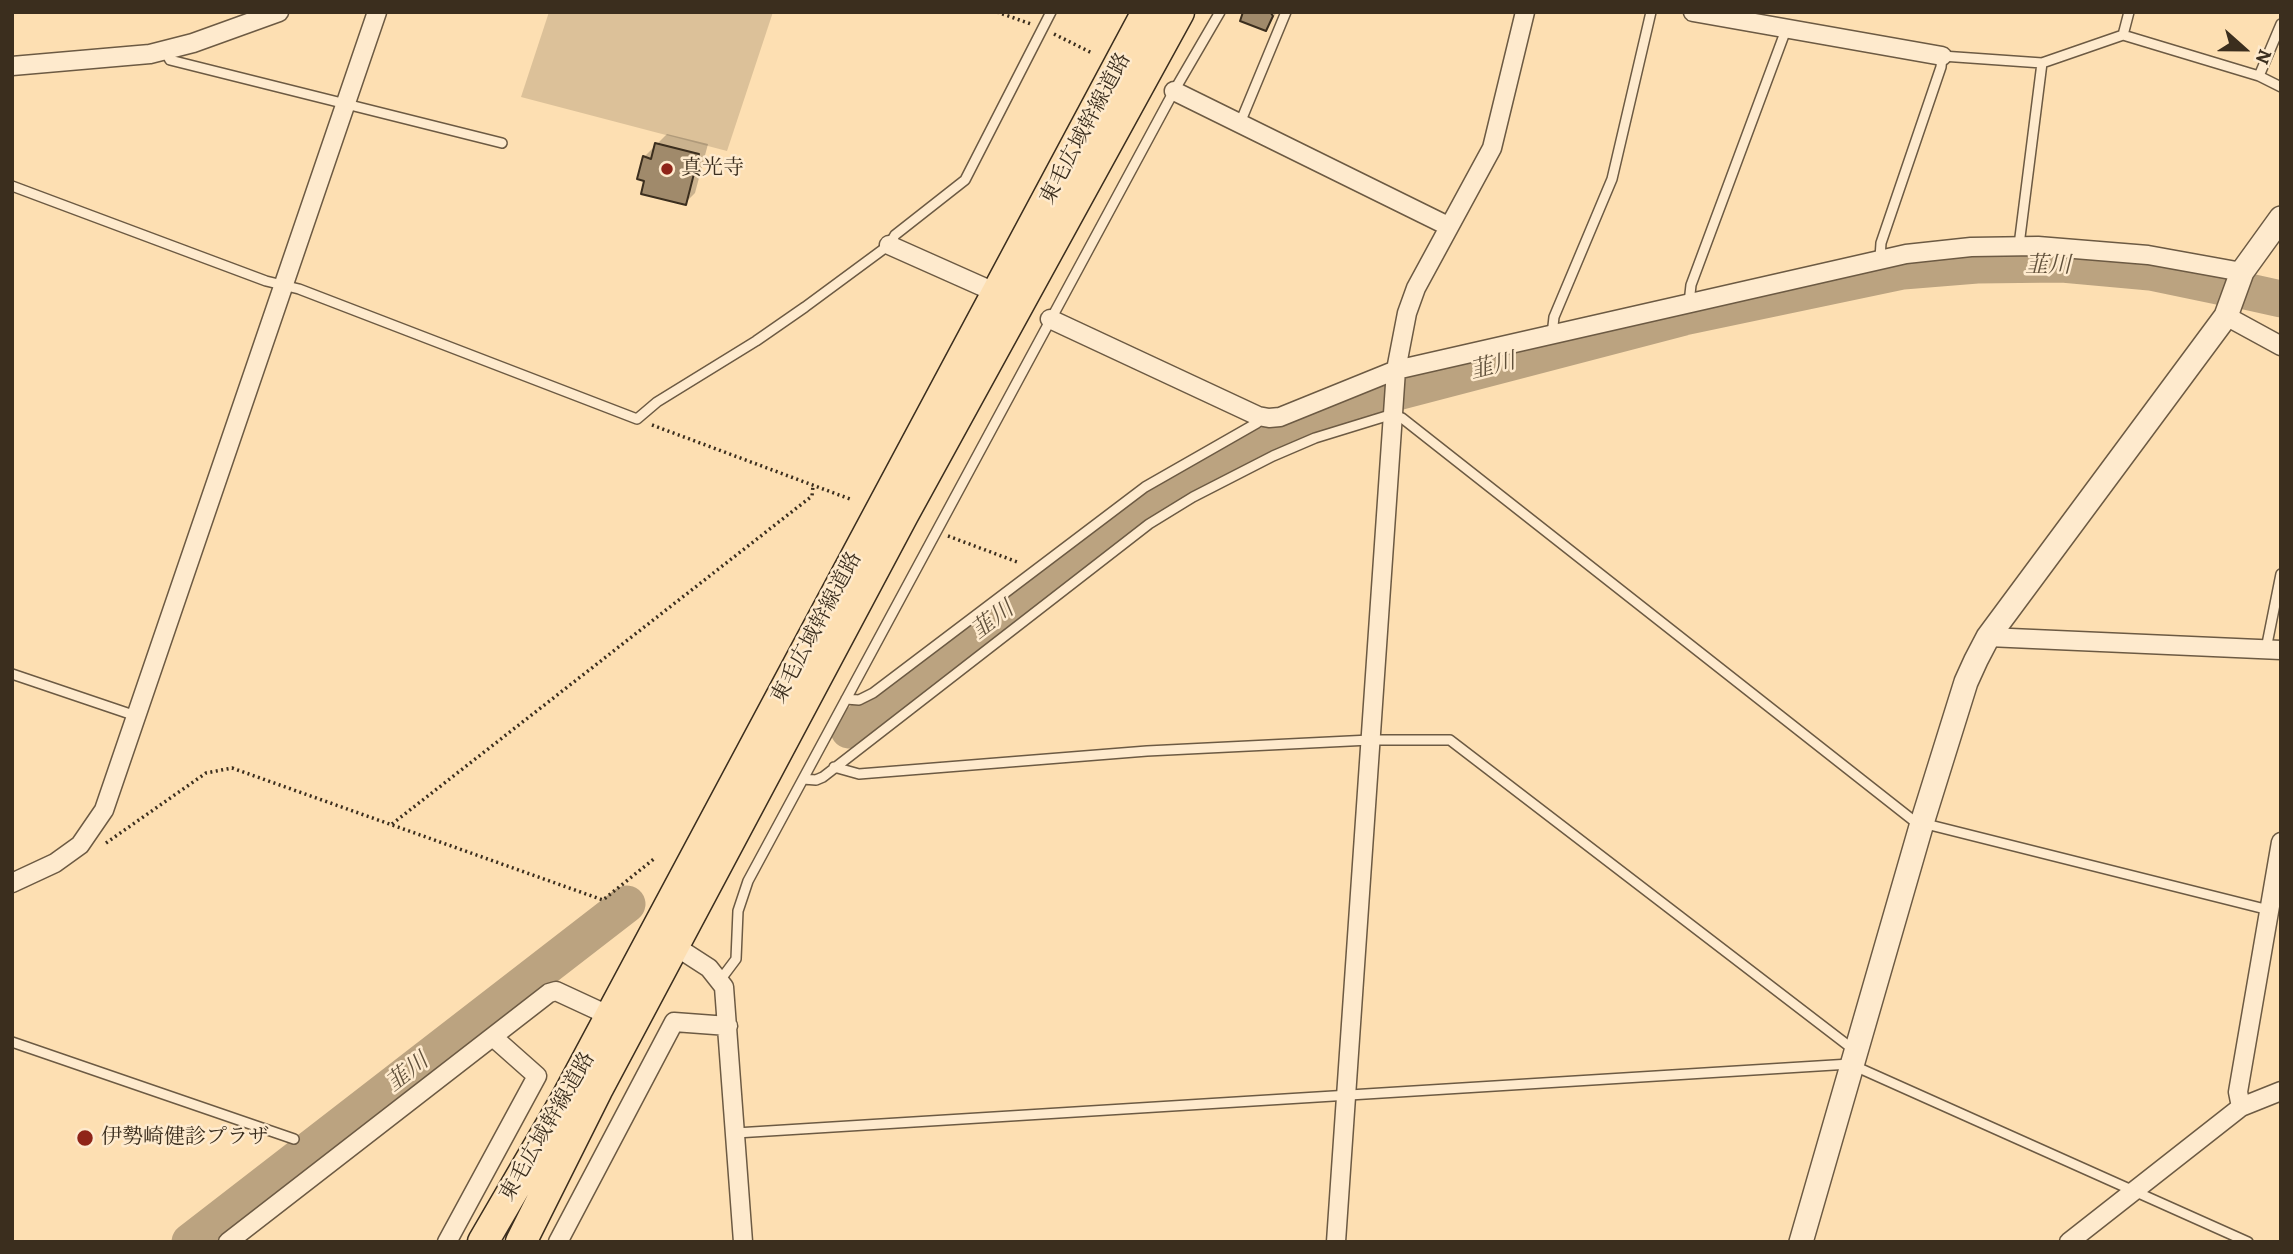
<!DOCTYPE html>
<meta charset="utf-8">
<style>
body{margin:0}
#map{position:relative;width:2293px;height:1254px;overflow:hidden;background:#fddfb2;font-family:Alegreya,serif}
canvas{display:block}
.frame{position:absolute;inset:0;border:14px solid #3b2e1e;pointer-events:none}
.north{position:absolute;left:2209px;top:14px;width:70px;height:70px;-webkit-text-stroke:5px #feeacd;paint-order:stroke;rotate:111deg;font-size:19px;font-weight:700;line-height:28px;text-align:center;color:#3b2e1e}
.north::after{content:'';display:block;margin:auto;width:24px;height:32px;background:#3b2e1e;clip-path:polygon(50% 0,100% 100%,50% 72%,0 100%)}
</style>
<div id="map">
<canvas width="2293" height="1254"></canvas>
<div class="frame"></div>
<div class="north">N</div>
</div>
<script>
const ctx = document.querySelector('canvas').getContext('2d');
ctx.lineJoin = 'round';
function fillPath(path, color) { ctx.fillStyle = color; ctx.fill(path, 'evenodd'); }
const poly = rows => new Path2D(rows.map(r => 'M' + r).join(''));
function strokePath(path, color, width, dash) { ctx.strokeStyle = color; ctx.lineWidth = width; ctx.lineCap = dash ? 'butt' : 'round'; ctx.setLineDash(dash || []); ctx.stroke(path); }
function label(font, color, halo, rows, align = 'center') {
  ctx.font = font + ' Alegreya,"Noto Serif JP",serif'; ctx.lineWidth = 5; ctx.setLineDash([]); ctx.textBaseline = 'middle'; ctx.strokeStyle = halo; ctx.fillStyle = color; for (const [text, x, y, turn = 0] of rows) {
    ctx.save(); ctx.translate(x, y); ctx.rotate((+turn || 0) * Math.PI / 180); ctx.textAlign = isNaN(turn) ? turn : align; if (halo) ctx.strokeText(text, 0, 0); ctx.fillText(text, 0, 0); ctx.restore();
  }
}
fillPath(poly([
 [549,12,773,12,727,151,521,97]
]), '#dcc199');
fillPath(poly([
 [1245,12,1277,12,1266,29],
 [667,134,708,144,695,193,685,203,647,180,644,157]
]), '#0003');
strokePath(poly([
 [2245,291,2281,299],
 [849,730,1157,498,1277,434,1370,399,1684,317,1903,271,1977,265,2062,264,2150,272,2227,288],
 [190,1242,627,904]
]), '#bba380', 37);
const building = poly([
 [1243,12,1270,12,1273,16,1266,31,1240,21,1243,12],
 [655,143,699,154,686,205,641,194,644,181,637,179,643,156,651,159,655,143]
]);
fillPath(building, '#a08a6b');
strokePath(building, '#3b2e1e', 2);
const service = poly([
 [2123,35,2129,12],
 [165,51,170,60,502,143],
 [2259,76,2281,24],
 [1240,123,1286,12],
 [12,186,266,281,299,289,637,419,657,402,756,341,805,307,889,245,895,235,965,180,1051,12],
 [2019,245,2042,63],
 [1880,258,1881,243,1941,67,1942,56,2042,63,2123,35,2259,76,2281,87],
 [1689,303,1691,285,1787,27],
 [1552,335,1554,317,1612,179,1651,12],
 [2266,649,2281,574],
 [12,674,136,716],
 [846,699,859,700,873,693,1145,487,1257,423,1258,416],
 [834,767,859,774,1147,751,1370,740,1450,740,1854,1050],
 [803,779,816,780,823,777,1149,524,1193,497,1273,456,1315,438,1393,414,1402,418,1914,821,2269,910],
 [721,979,736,959,738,911,748,881,1174,91,1220,12],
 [12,1042,294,1139],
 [736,1133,1850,1064,2248,1242]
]);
const minor = poly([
 [1693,12,1942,56],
 [12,66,150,54,193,43,279,12],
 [1174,91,1448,226],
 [889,245,999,294],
 [2226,316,2281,346],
 [1050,319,1258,416,1269,418,1280,417,1396,370,1906,254,1971,247,2038,246,2148,255,2242,272],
 [1988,637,2281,650],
 [12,883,55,863,80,845,104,810,377,12],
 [675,946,709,968,724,987,743,1242],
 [2241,1107,2238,1092,2281,842],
 [228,1242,549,993,556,991,610,1016],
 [447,1242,537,1076,493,1037],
 [558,1242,674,1022,728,1026],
 [1336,1242,1396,370,1407,313,1416,288,1492,148,1525,12],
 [2069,1242,2241,1107,2281,1091]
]);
const tertiary = poly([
 [1801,1242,1922,823,1966,682,1976,660,1988,637,2226,316,2242,272,2281,218]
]);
const trunk = poly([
 [483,1242,565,1101,1147,12],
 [521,1242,597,1090,903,515,1179,12]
]);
strokePath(service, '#6c5a43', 12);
strokePath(minor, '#6c5a43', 21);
strokePath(tertiary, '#6c5a43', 26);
strokePath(trunk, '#3b2e1e', 33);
strokePath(poly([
 [997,12,1031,24],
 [1054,34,1092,53],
 [652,425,850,499],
 [948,536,1020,563],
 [392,824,812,496,813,486],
 [106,843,206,773,232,768,603,900,655,858]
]), '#3b2e1e', 3.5, [2, 3.5]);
strokePath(service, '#feeacd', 9);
strokePath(minor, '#feeacd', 18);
strokePath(tertiary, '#feeacd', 23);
strokePath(trunk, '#fddfb2', 30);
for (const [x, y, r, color] of [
 [667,169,7,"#8f2418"],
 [85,1138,9,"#8f2418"]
]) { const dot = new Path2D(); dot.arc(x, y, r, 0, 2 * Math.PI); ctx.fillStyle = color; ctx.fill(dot); strokePath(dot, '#feeacd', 2.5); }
label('21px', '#3b2e1e', '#feeacd', [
 ["東毛広域幹線道路",1086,129,-62],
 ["東毛広域幹線道路",817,628,-62],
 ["東毛広域幹線道路",548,1127,-60]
]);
label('21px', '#3b2e1e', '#feeacd', [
 ["真光寺",681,169],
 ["伊勢崎健診プラザ",101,1138]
], 'left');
label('italic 23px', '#61513b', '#feeacd', [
 ["韮川",2048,266],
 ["韮川",1493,367,-14],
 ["韮川",993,621,-37],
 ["韮川",408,1073,-38]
]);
</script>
